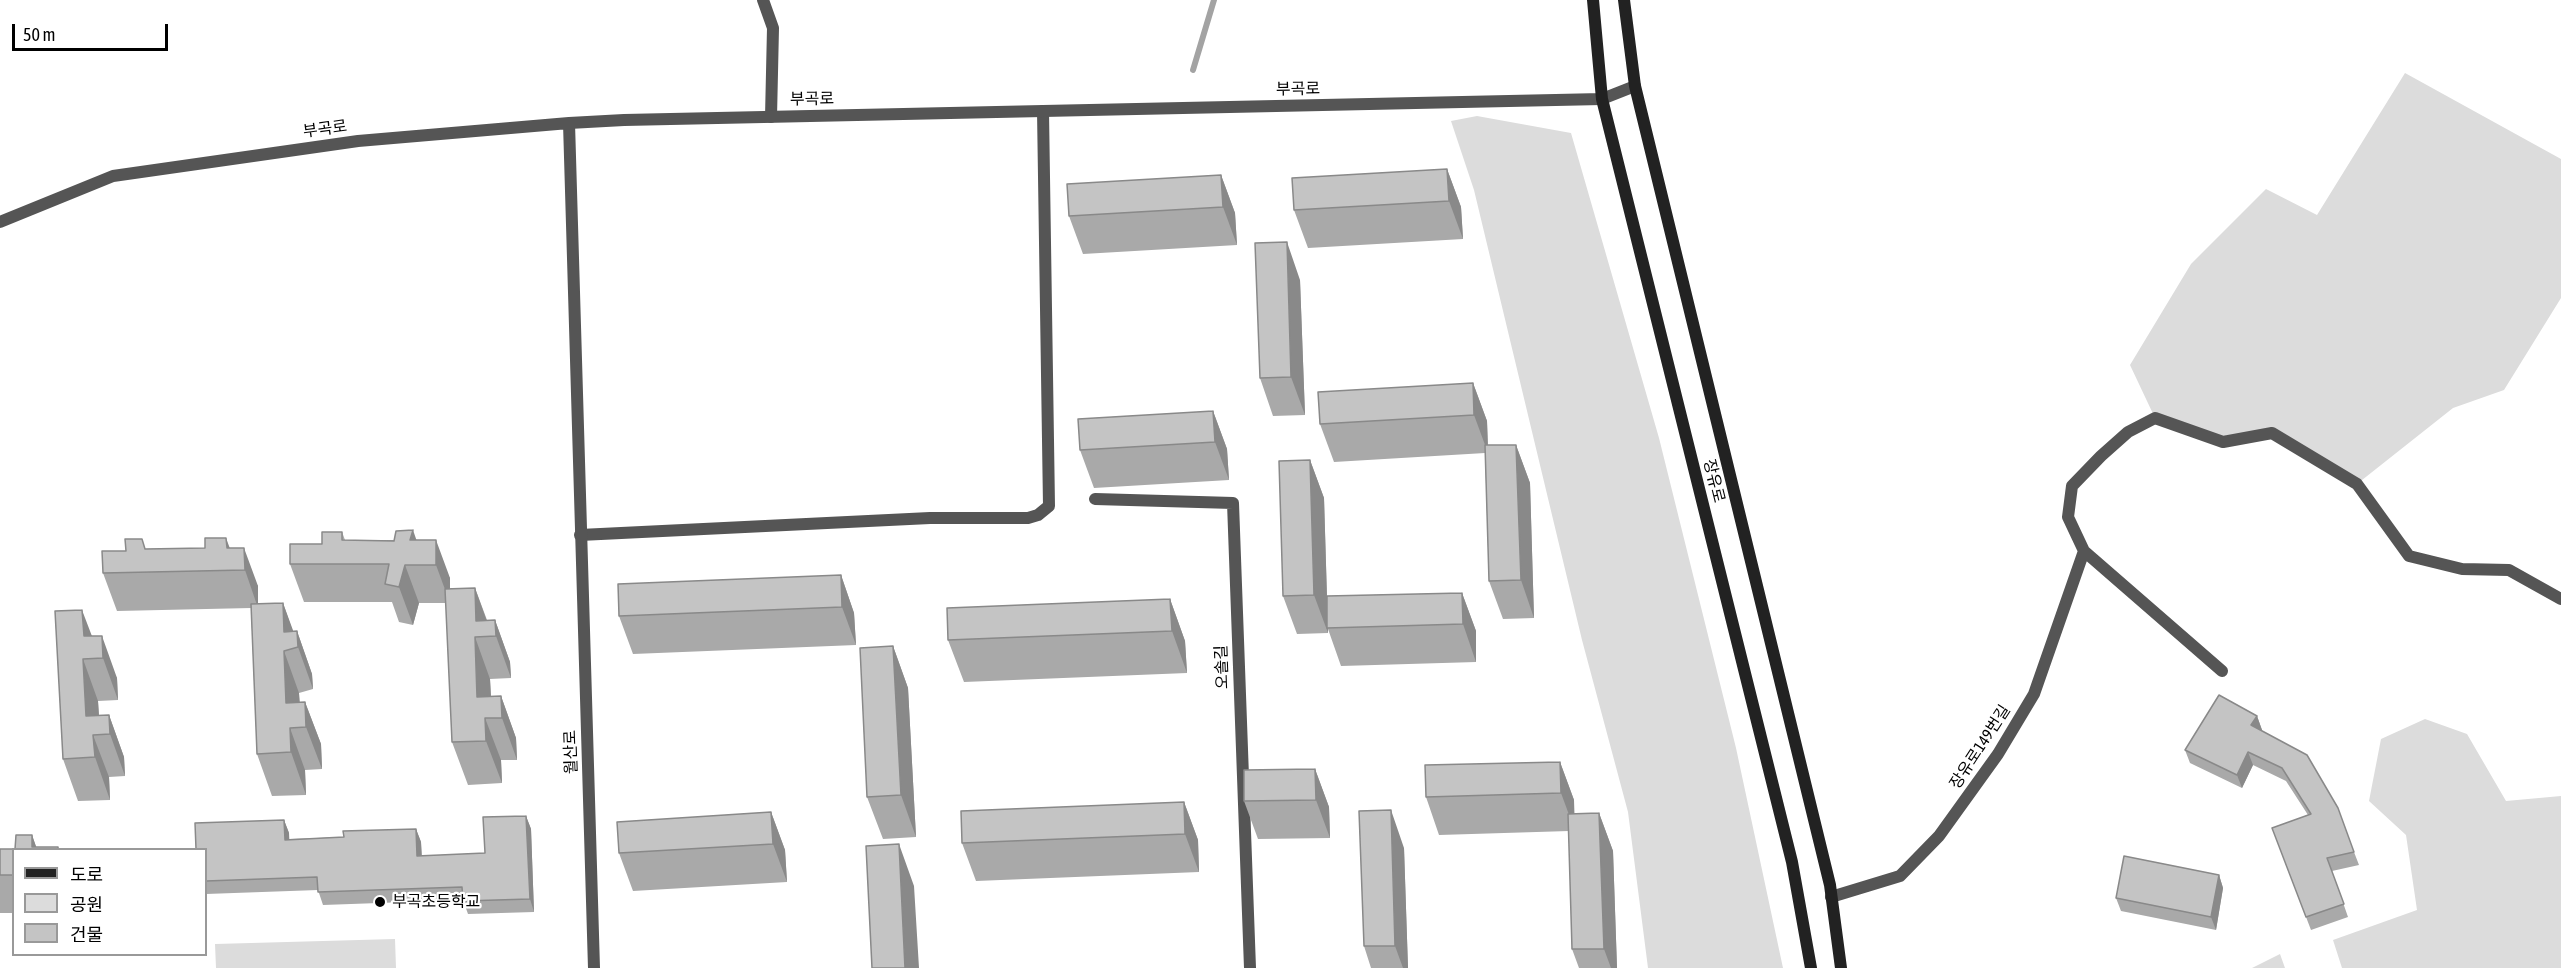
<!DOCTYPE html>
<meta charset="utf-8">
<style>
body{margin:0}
#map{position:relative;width:2561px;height:968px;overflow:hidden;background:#fff;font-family:"Asap Condensed","Noto Sans KR",sans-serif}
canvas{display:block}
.legend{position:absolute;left:12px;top:848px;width:195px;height:108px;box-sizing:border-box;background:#fff;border:2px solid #999;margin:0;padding:8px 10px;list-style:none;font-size:18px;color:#000}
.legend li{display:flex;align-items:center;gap:12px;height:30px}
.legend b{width:30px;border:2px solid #999}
.scale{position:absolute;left:12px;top:24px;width:156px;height:27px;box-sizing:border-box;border:3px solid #000;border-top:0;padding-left:8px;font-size:18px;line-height:21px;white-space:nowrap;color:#000;-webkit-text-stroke:4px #fff;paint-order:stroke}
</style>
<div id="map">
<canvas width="2561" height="968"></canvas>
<ul class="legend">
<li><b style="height:8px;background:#222"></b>도로</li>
<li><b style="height:16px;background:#dcdcdc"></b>공원</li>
<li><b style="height:16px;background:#c4c4c4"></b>건물</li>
</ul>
<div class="scale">50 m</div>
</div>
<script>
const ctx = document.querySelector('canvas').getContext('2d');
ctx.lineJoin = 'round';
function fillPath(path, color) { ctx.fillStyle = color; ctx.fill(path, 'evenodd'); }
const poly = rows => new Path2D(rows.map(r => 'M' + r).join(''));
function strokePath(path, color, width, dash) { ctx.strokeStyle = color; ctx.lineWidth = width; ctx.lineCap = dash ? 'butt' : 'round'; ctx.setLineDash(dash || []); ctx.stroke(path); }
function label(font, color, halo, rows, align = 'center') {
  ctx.font = font + ' "Asap Condensed","Noto Sans KR",sans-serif'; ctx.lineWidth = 4.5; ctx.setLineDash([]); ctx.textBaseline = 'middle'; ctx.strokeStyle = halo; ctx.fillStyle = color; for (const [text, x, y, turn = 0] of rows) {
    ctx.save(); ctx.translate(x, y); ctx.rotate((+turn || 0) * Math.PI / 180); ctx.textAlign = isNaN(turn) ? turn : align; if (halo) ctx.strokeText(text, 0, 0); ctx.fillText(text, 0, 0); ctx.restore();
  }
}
fillPath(poly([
 [2405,73,2561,159,2561,298,2504,390,2453,408,2357,484,2272,433,2223,442,2155,418,2130,365,2191,264,2266,189,2317,215],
 [1477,116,1571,133,1659,438,1736,748,1783,968,1648,968,1628,812,1582,640,1474,190,1451,121],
 [2425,719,2467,734,2506,801,2561,796,2561,968,2342,968,2333,940,2417,910,2406,835,2369,801,2381,739],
 [395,939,396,968,216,968,215,944],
 [2280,954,2285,968,2252,968]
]), '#dcdcdc');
strokePath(poly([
 [1193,70,1214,0]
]), '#a3a3a3', 6);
strokePath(poly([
 [763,0,773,28,771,117],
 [1095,499,1233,503,1250,968],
 [580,535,930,518,1028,518,1038,515,1049,506,1043,111],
 [2222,671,2084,551,2068,517,2072,486,2101,456,2128,432,2155,418,2223,442,2272,433,2357,484,2409,556,2462,569,2509,570,2561,599],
 [1831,897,1900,876,1939,836,1998,754,2034,694,2084,551]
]), '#555', 12);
strokePath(poly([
 [569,123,594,968],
 [0,222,113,176,358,141,569,123,624,120,1602,99,1635,86]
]), '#555', 12);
strokePath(poly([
 [1593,0,1602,99,1792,862,1811,968],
 [1624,0,1635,86,1830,885,1841,968]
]), '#222', 12);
fillPath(poly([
 [1447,169,1461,207,1463,239,1308,248,1294,210],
 [1221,175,1235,213,1237,245,1083,254,1069,216],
 [1300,280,1305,415,1273,416,1260,378],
 [1473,383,1487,421,1488,445,1516,445,1530,483,1534,618,1503,619,1489,581,1485,453,1334,462,1320,424],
 [1213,411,1227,449,1229,480,1094,488,1080,450],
 [1310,460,1324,498,1327,596,1462,593,1476,631,1476,662,1341,666,1328,629,1328,633,1297,634,1283,596],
 [342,532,345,540,416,540,450,578,450,589,475,588,487,620,495,620,510,662,511,678,490,679,491,696,501,696,516,738,517,760,501,760,502,783,468,785,452,742,446,603,419,603,413,625,399,622,392,602,304,602,290,564],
 [230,548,258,586,258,604,283,603,293,632,297,631,312,674,313,689,299,693,300,702,305,702,321,744,322,769,305,770,306,795,272,796,257,754,251,608,117,611,103,573,126,551,145,549],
 [841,575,854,613,856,645,633,654,619,616],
 [1170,599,1185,641,1187,673,964,682,948,640],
 [55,611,92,636,117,678,118,700,98,701,99,715,109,715,124,757,125,776,109,777,110,800,78,801,63,759],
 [893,646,908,688,916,837,883,839,867,797],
 [2257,716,2262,730,2261,730,2354,852,2359,865,2332,871,2348,917,2311,930,2272,828,2308,815,2286,781,2253,765,2242,788,2190,763,2185,750],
 [1560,762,1574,800,1574,814,1599,813,1613,851,1617,968,1579,968,1572,949,1569,831,1439,835,1426,797],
 [1315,769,1329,807,1330,838,1258,839,1244,801],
 [1184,802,1198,840,1199,872,976,881,962,843],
 [771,812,785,850,787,882,633,891,619,853],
 [526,816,531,829,534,912,468,914,463,900,323,905,318,890,206,894,206,849,284,820,289,833,289,839,344,837,416,829,421,842,422,856,485,853],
 [16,835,32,835,36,847,58,847,59,849,14,849,14,913,0,913,0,849,15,849],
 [1404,848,1408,968,1371,968,1364,946],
 [2219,875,2223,888,2216,930,2121,911,2116,898]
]), '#a9a9a9');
fillPath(poly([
 [1447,169,1461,207,1463,239,1449,201],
 [1221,175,1235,213,1237,245,1223,207],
 [1287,242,1300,280,1305,415,1291,377],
 [1473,383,1487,421,1488,453,1474,415],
 [1213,411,1227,449,1229,480,1215,442],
 [1516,445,1530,483,1534,618,1521,580],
 [1310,460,1324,498,1328,633,1314,595],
 [413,530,425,565,410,540],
 [226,538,238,570,227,548],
 [436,540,450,578,450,603,436,565],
 [244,548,258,586,258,608,245,570],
 [405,565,419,603,413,625,399,587],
 [841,575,854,613,856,645,842,607],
 [475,588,490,630,476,621],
 [1462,593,1476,631,1476,662,1463,624],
 [1170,599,1185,641,1187,673,1172,631],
 [283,603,298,644,297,631,312,674,313,689,298,647,284,632],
 [82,610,98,652,84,636],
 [495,620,510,662,511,678,496,636],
 [102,636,117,678,118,700,103,658],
 [475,637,490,679,492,718,485,718,501,760,502,783,486,741,477,697],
 [893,646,908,688,916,837,901,795],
 [284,651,299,693,300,727,286,703],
 [83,659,98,701,100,734,93,735,109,777,110,800,95,757,86,716],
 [501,696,516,738,517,760,502,718],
 [305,702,321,744,322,769,306,727],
 [109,715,124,757,125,776,110,734],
 [2257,716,2262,730,2256,738,2251,725],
 [290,728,305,770,306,795,291,752],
 [2248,752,2253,765,2242,788,2237,775],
 [1560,762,1574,800,1575,831,1561,793],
 [1315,769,1329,807,1330,838,1316,800],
 [1184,802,1198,840,1199,872,1185,834],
 [1391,810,1404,848,1408,968,1403,968,1395,946],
 [771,812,785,850,787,882,773,844],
 [1599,813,1613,851,1617,968,1611,968,1604,949],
 [526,816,531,829,534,912,530,899],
 [284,820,289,833,290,853,285,840],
 [416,829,421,842,422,869,417,856],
 [32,835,37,849,32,847],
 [899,844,914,886,919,968,905,968],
 [2219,875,2223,888,2216,930,2211,917]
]), '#898989');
const building = poly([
 [1447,169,1449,201,1294,210,1292,178,1447,169],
 [1221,175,1223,207,1069,216,1067,184,1221,175],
 [1287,242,1291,377,1260,378,1255,243,1287,242],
 [1473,383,1474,415,1320,424,1318,392,1473,383],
 [1213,411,1215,442,1080,450,1078,419,1213,411],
 [1485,445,1516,445,1521,580,1489,581,1485,445],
 [1310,460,1314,595,1283,596,1279,461,1310,460],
 [413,530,410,540,436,540,436,565,405,565,399,587,385,584,389,564,290,564,290,544,322,544,322,532,342,532,342,540,394,541,396,531,413,530],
 [205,538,226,538,227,548,244,548,245,570,103,573,102,551,126,551,125,539,142,539,145,549,205,548,205,538],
 [841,575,842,607,619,616,618,584,841,575],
 [475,588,476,621,495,620,496,636,475,637,477,697,501,696,502,718,485,718,486,741,452,742,445,589,475,588],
 [1462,593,1463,624,1327,628,1327,596,1462,593],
 [1170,599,1172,631,948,640,947,608,1170,599],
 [283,603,284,632,297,631,298,647,284,651,286,703,305,702,306,727,290,728,291,752,257,754,251,604,283,603],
 [82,610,84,636,102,636,103,658,83,659,86,716,109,715,110,734,93,735,95,757,63,759,55,611,82,610],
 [893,646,901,795,867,797,860,648,893,646],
 [2219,695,2257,716,2251,725,2307,755,2338,808,2354,852,2327,858,2344,904,2306,917,2272,828,2311,814,2282,768,2248,752,2237,775,2185,750,2219,695],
 [1560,762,1561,793,1426,797,1425,765,1560,762],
 [1315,769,1316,800,1244,801,1244,770,1315,769],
 [1184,802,1185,834,962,843,961,811,1184,802],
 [1391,810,1395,946,1364,946,1359,811,1391,810],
 [771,812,773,844,619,853,617,822,771,812],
 [1599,813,1604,949,1572,949,1568,814,1599,813],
 [526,816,530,899,463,901,462,887,318,892,317,877,206,881,206,849,196,849,195,823,284,820,285,840,344,837,343,831,416,829,417,856,485,853,483,817,526,816],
 [16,835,32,835,32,847,58,847,58,849,14,849,14,875,0,875,0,849,15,849,16,835],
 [899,844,905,968,872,968,866,846,899,844],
 [2124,856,2219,875,2211,917,2116,898,2124,856]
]);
fillPath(building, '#c4c4c4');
strokePath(building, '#898989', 1.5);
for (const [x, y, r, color] of [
 [380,902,6,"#000"]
]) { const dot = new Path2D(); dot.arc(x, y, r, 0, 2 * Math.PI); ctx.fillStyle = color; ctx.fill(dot); strokePath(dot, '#fff', 2); }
label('16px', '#000', '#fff', [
 ["부곡로",1298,89,-1],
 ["부곡로",812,99,-1],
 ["부곡로",325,129,-8],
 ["장유로",1714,481,76],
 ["오솔길",1222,667,-92],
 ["장유로149번길",1980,747,-57],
 ["월산로",571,752,-92]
]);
label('16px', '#000', '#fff', [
 ["부곡초등학교",392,902]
], 'left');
</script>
